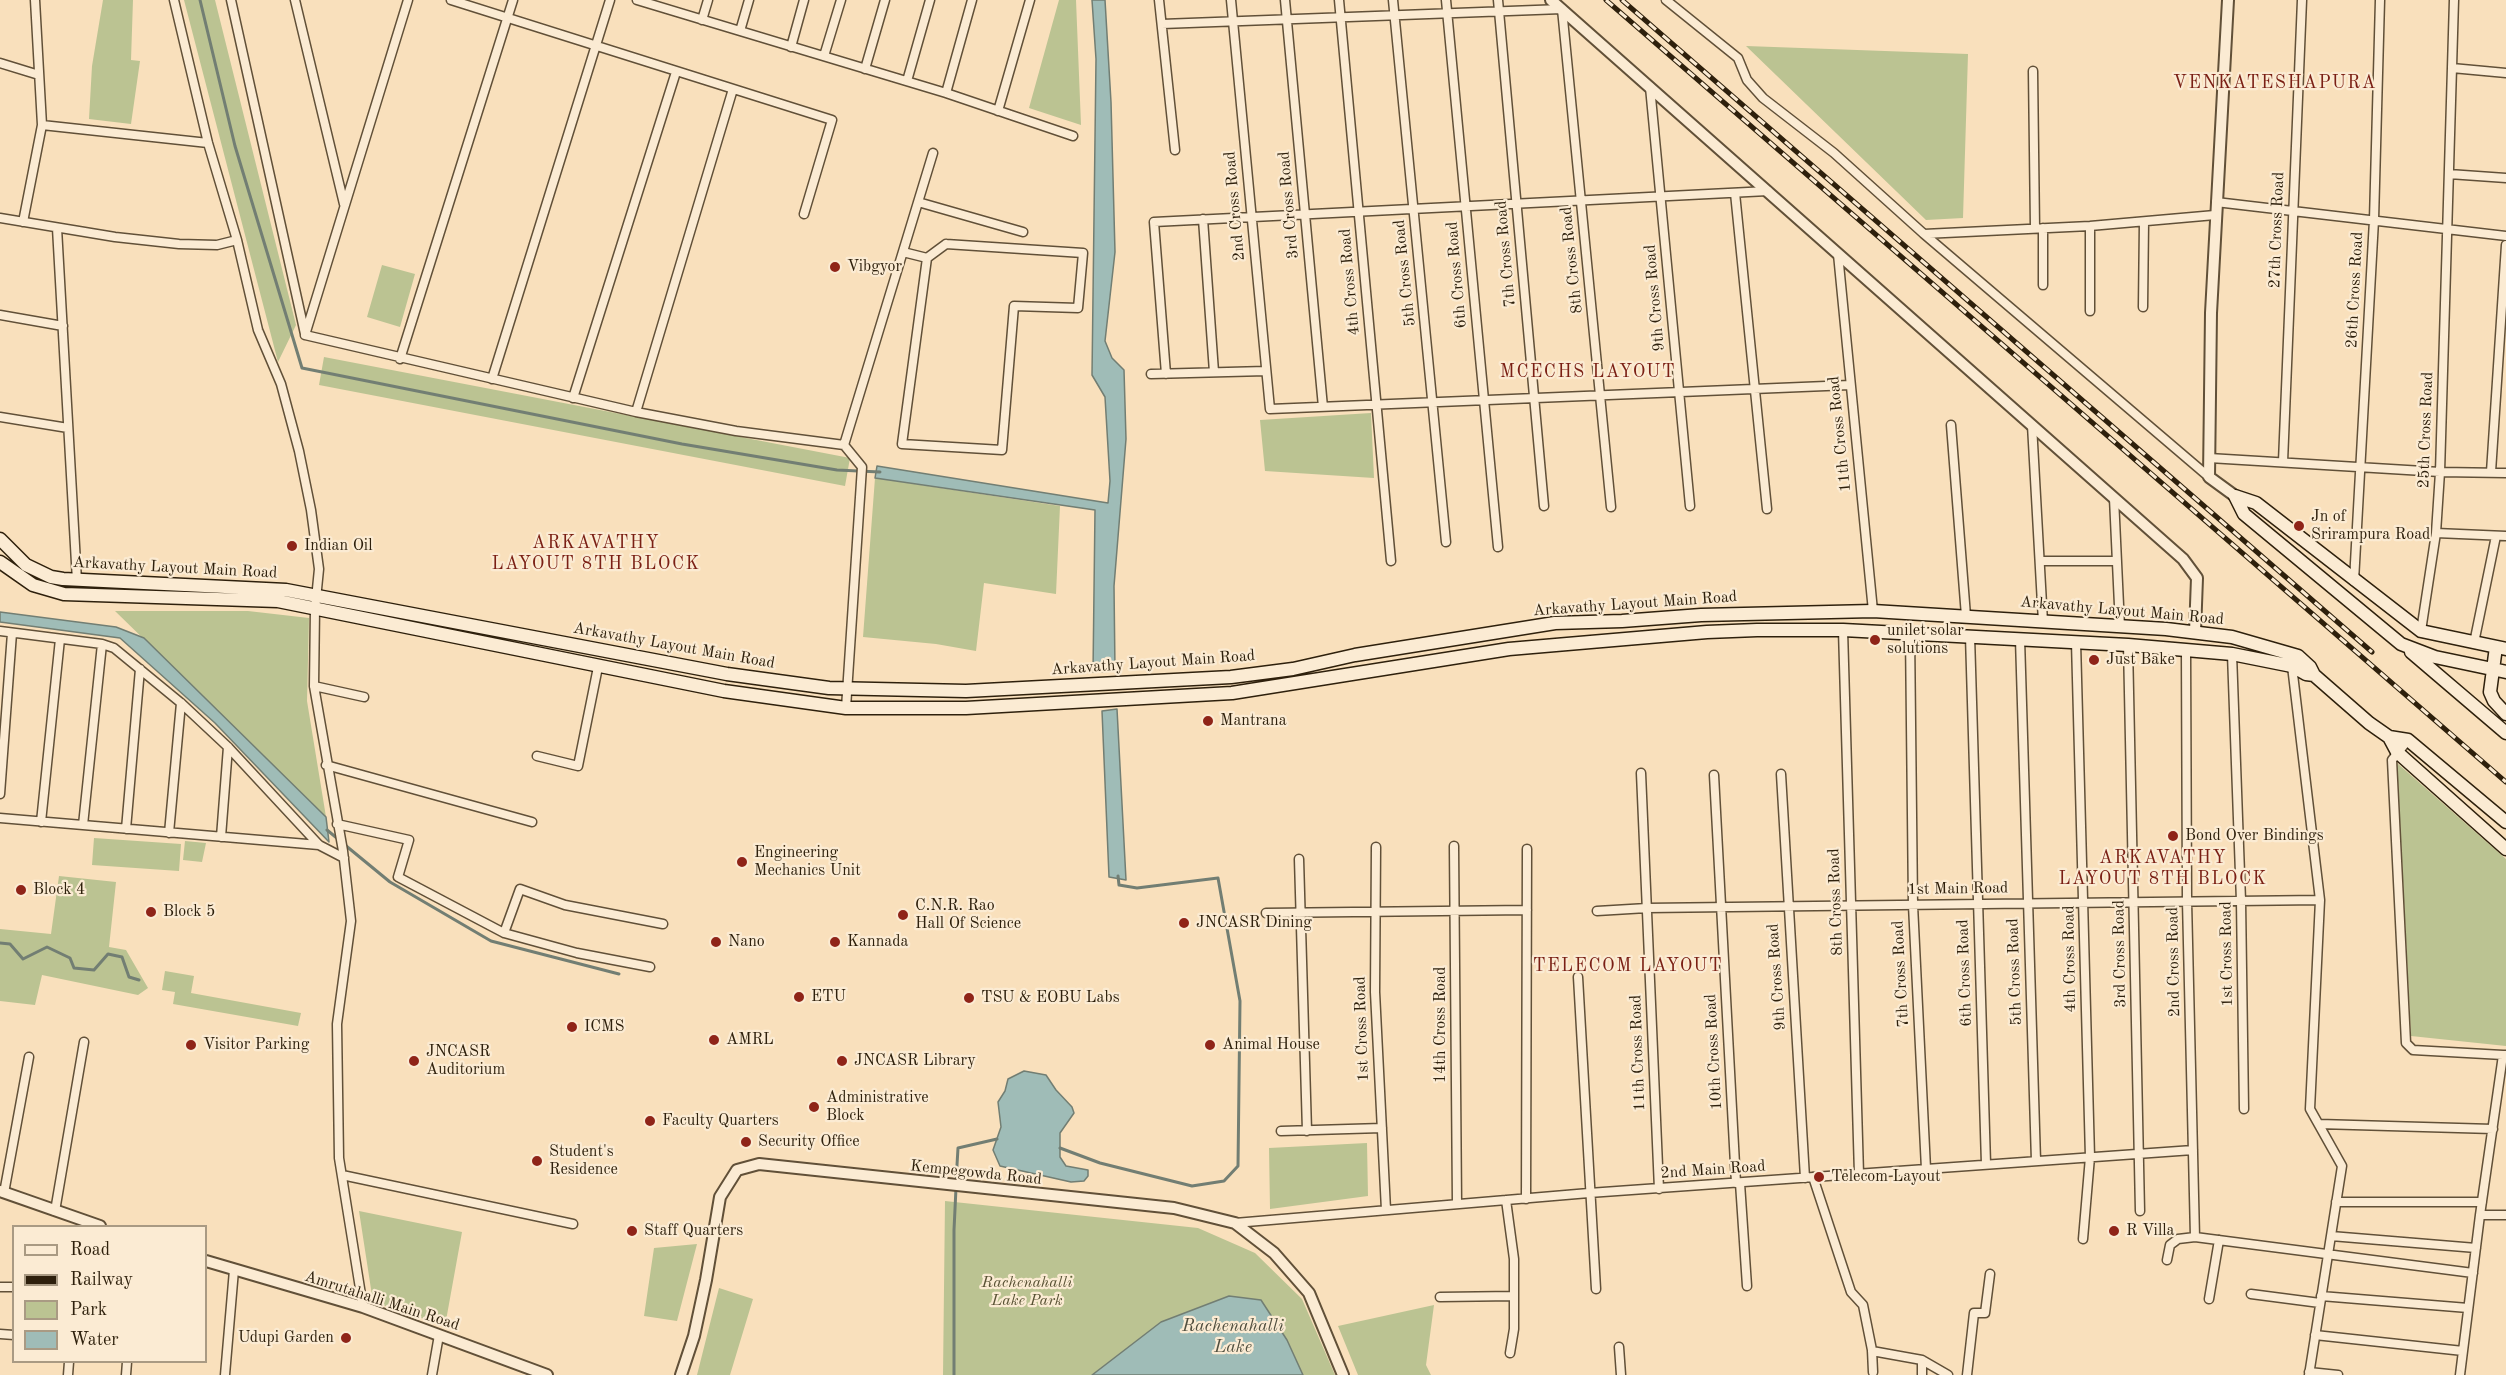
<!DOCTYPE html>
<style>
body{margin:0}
#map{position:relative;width:2506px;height:1375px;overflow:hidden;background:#f9e0bc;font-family:"Old Standard TT",serif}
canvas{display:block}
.legend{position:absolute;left:12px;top:1225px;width:195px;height:138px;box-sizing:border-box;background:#fbebd3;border:2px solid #a99a83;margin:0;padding:8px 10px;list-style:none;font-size:18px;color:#2e200c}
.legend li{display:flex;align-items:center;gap:12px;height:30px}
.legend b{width:30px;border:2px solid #a99a83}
</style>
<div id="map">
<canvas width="2506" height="1375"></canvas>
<ul class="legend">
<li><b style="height:8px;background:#fbebd3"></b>Road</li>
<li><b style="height:8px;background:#2e200c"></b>Railway</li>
<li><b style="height:16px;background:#bbc392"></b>Park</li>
<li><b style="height:16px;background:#9fbcb7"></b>Water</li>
</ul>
</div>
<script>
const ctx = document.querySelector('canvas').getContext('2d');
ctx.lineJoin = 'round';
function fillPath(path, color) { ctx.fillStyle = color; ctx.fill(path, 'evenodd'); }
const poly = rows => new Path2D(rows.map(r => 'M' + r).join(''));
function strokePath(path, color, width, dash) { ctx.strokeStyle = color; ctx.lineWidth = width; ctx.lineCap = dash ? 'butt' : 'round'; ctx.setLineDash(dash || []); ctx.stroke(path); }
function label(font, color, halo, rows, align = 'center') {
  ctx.font = font + ' "Old Standard TT",serif'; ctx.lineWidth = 4.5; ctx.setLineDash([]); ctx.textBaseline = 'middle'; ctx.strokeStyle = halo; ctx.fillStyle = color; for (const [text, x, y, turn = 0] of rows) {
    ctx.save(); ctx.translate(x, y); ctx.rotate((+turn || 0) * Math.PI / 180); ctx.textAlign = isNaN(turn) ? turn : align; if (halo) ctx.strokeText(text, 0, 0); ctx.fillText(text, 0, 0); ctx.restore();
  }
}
fillPath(poly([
 [103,0,133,0,131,60,140,61,131,124,89,119,92,66],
 [184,0,215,0,296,325,278,362],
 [1059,0,1076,0,1081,125,1029,108],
 [1746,46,1968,54,1963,218,1926,220],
 [382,265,415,274,400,327,367,317],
 [324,357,850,458,845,486,319,385],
 [1371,413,1374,478,1265,471,1260,420],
 [875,478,1060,506,1056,594,984,583,976,651,936,644,863,637],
 [115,611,248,611,309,618,307,701,326,817],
 [2397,763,2506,859,2506,1046,2411,1036],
 [94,838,181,844,179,871,92,865],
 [185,841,206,843,202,862,183,860],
 [59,876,116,882,109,947,126,950,148,988,138,995,42,975,35,1005,0,1001,0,929,51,934],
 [165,971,194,976,191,993,301,1013,298,1026,173,1004,175,992,162,990],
 [1367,1143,1368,1196,1270,1209,1269,1148],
 [945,1201,1198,1228,1255,1253,1302,1299,1335,1375,1303,1375,1287,1340,1161,1322,1092,1375,943,1375],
 [359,1211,462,1232,445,1326,373,1302],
 [697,1244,677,1321,644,1316,654,1248],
 [719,1288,753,1299,730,1375,697,1375],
 [1434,1305,1426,1365,1431,1375,1358,1375,1338,1326]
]), '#bbc392');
const water = poly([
 [1092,0,1105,0,1111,102,1115,252,1105,341,1112,358,1124,370,1126,439,1114,586,1115,671,1093,672,1095,510,875,478,877,466,1108,503,1110,481,1105,397,1092,375,1096,59,1092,0],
 [0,612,116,627,144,638,326,817,329,842,215,723,120,638,0,622,0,612],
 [1117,709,1126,880,1109,877,1102,711,1117,709],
 [1024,1071,1046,1075,1056,1090,1072,1107,1074,1113,1060,1133,1060,1157,1066,1166,1088,1170,1088,1176,1084,1181,1071,1182,1000,1166,993,1150,1001,1127,998,1102,1005,1091,1008,1079,1024,1071],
 [1229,1296,1261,1300,1287,1340,1303,1375,1092,1375,1161,1322,1229,1296]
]);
fillPath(water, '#9fbcb7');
strokePath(water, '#727e73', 1.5);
strokePath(poly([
 [200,0,235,146,302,368,682,444,837,470,880,472],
 [327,830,338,839],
 [345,845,390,882,491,941,619,974],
 [0,943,10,944,23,959,47,947,70,958,74,968,94,970,108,954,122,957,129,977,139,980],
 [1060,1148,1100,1163,1192,1186,1224,1181,1238,1166,1240,1001,1218,878,1137,888,1119,885,1118,876],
 [956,1182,958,1148,997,1139],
 [954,1375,954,1230,956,1188]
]), '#727e73', 3);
const minor = poly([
 [174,0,208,143,237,240,258,330,281,384,299,451,311,510,319,569,315,609,314,686,343,851,351,921,337,1024,339,1158,363,1307],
 [231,0,305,334],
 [295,0,344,204],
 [451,0,832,120,804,214],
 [637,0,946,93,1073,136],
 [1159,0,1175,150],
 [1231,0,1270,409,1850,385],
 [1285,0,1323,407],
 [1339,0,1391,561],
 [1393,0,1446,542],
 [1446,0,1498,547],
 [1498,0,1544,506],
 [1666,0,1738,58,1747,80,1763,98,1834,153,1924,234],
 [702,20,708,0],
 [1162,24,1562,9,1611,507],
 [740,31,749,0],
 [791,47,804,0],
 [824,56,841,0],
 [0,63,39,75],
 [2452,68,2506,73],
 [865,69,885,0],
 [2033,71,2035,228],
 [907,81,930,0],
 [1650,87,1690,506],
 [946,93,972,0],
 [998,111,1030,0],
 [42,125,208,143],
 [2449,174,2506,178],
 [1735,193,1767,509],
 [918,202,1023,232],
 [2216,202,2506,236],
 [0,218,115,237,179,244,217,245,237,240],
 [1203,219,1214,372],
 [23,222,42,125,35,0],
 [2090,226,2090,311],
 [57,228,77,581],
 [946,244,1083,253,1078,308,1014,306,1002,450,902,444,927,258,946,244],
 [903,252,927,258],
 [1838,254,1873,611],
 [2043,285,2043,228],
 [2143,307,2144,222],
 [0,315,63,326],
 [305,335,636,412,736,431,844,445,862,467,846,708],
 [305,335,408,0],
 [400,359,513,0],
 [1151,374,1266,371],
 [1166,374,1154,222,1768,191],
 [492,379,610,0],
 [573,398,676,72],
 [636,412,733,89],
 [0,417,68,428],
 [1951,425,1966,616],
 [2032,425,2043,622],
 [844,445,933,153],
 [2209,458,2440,472,2506,473],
 [2283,462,2302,0],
 [2491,472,2506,245],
 [2209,477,1924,234,2090,226,2215,215],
 [2114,498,2120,627],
 [2436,533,2506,536],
 [2040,561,2117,561],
 [2354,581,2374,220,2380,0],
 [1843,630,1859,1174],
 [0,631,102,644,114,648,181,703,228,747,319,845,344,858],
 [2421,631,2436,533,2440,472,2454,0],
 [1910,633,1913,905,1926,1169],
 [1970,636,1986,1164],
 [2020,639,2036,1161],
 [2076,642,2090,1157,2083,1239],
 [2474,643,2496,536],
 [2128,645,2140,1211],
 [2186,651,2187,901,2195,1237],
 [2232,654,2241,901,2244,1109],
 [2294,663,2292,666,2320,900,2310,1109,2342,1166,2309,1375],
 [314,686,364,697],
 [2408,740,2392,760,2406,1043,2413,1050,2503,1055],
 [537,756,578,766,598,667],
 [326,765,532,822],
 [1641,773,1659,1189],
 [1781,774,1805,1178],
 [1714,775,1736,1183],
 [0,794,12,633],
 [0,818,319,845],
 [41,822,60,639],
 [337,824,409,840,398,877,504,933,577,953,650,967],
 [83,825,102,644],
 [126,829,140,669],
 [169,833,181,703],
 [221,837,228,747],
 [1454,846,1457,1204],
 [1376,847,1375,992,1386,1210],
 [1299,859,1307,1131],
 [1597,911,1647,908,2320,900],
 [1266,913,1527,910],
 [504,933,520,889,565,905,663,924],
 [1578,977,1596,1289],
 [2319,1124,2493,1129],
 [1281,1131,1382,1128],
 [342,1175,573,1224],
 [1813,1177,1851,1292,1863,1305,1872,1350,1873,1372],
 [1740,1183,1747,1286],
 [4,1193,29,1057],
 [1526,1199,1527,849],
 [1506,1200,1514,1259,1514,1329,1510,1353],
 [2336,1202,2482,1202],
 [55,1211,84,1042],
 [2480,1215,2506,1215],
 [1235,1223,1589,1193,2193,1150],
 [2331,1236,2476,1248],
 [2167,1260,2170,1245,2178,1239,2195,1237,2473,1273],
 [0,1287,14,1287],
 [2251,1294,2320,1303],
 [2321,1296,2468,1308],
 [1440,1297,1514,1296],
 [2209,1299,2219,1240],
 [0,1334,14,1335],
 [2315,1335,2463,1351],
 [1619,1347,1621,1375],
 [1872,1351,1922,1360,1948,1375],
 [1922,1360,1922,1375],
 [2309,1372,2338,1375],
 [68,1375,69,1362],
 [126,1375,127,1362],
 [225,1375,234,1270],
 [432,1375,439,1335],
 [1967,1375,1974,1313,1985,1313,1990,1274],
 [2460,1375,2480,1215,2503,1055,2506,1055]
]);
const tertiary = poly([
 [1551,0,2183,559,2197,578,2195,632],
 [2228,0,2211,313,2209,477,2235,496],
 [0,1191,100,1226],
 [206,1261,363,1307,547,1375],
 [681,1375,694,1336,706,1280,720,1197,737,1170,759,1164,1174,1208,1235,1223,1274,1253,1309,1293,1343,1375]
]);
const secondary = poly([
 [2235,496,2244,514,2401,644,2435,657,2506,672],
 [2235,496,2256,503,2421,631,2506,649],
 [0,539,26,565,51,577,63,579,286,590,727,674,829,688,966,691,1231,677,1293,669,1355,655,1555,623,1622,621,1701,615,1873,611,2166,629,2232,637,2298,656,2310,667,2314,675,2306,674,2292,666,2232,654,2128,645,1843,630,1757,630,1707,632,1509,649,1232,693,966,708,846,708,724,691,278,601,64,594,33,585,0,562],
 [2496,647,2490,692,2494,701,2506,714],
 [2411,652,2506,733],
 [2314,675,2369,723,2389,737,2397,752,2506,849],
 [2389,737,2408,740,2506,822]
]);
strokePath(minor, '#615038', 11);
strokePath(tertiary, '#615038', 14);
strokePath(secondary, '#2e200c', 15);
strokePath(minor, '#fbebd3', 8);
strokePath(tertiary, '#fbebd3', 10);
strokePath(secondary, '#fbebd3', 12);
const rail = poly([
 [1606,0,2506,782],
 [1622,0,2372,652]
]);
strokePath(rail, '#2e200c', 5);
strokePath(rail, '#fbebd3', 3, [9]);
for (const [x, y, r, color] of [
 [835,267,6,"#8f2418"],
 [2299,526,6,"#8f2418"],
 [292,546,6,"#8f2418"],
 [1875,640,6,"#8f2418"],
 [2094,660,6,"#8f2418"],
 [1208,721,6,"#8f2418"],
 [2173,836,6,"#8f2418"],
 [742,862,6,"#8f2418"],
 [21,890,6,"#8f2418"],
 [151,912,6,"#8f2418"],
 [903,915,6,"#8f2418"],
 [1184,923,6,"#8f2418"],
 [716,942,6,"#8f2418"],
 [835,942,6,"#8f2418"],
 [799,997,6,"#8f2418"],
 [969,998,6,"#8f2418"],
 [572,1027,6,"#8f2418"],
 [714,1040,6,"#8f2418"],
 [191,1045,6,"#8f2418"],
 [1210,1045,6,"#8f2418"],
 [414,1061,6,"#8f2418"],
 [842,1061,6,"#8f2418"],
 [814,1107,6,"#8f2418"],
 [650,1121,6,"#8f2418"],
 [746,1142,6,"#8f2418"],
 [537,1161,6,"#8f2418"],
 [1819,1177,6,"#8f2418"],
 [632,1231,6,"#8f2418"],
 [2114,1231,6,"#8f2418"],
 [346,1338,6,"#8f2418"]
]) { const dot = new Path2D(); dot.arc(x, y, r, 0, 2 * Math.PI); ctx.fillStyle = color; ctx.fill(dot); strokePath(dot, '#fbebd3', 2); }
label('16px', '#2e200c', '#fbebd3', [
 ["3rd Cross Road",1289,205,-95],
 ["2nd Cross Road",1235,206,-95],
 ["27th Cross Road",2277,230,-88],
 ["7th Cross Road",1506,254,-95],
 ["8th Cross Road",1572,260,-96],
 ["5th Cross Road",1405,273,-96],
 ["6th Cross Road",1457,275,-95],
 ["4th Cross Road",1350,282,-95],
 ["26th Cross Road",2355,290,-87],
 ["9th Cross Road",1655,298,-95],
 ["25th Cross Road",2426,430,-88],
 ["11th Cross Road",1840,434,-96],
 ["Arkavathy Layout Main Road",175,568,3],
 ["Arkavathy Layout Main Road",1635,604,-4],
 ["Arkavathy Layout Main Road",2122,611,5],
 ["Arkavathy Layout Main Road",674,646,10],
 ["Arkavathy Layout Main Road",1153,663,-4],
 ["1st Main Road",1958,889,-1],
 ["8th Cross Road",1836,902,-92],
 ["3rd Cross Road",2120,954,-91],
 ["1st Cross Road",2227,954,-91],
 ["4th Cross Road",2070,959,-91],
 ["2nd Cross Road",2174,962,-91],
 ["5th Cross Road",2015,972,-92],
 ["6th Cross Road",1965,973,-92],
 ["7th Cross Road",1901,974,-93],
 ["9th Cross Road",1777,977,-94],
 ["14th Cross Road",1441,1025,-90],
 ["1st Cross Road",1362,1029,-92],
 ["10th Cross Road",1714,1052,-93],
 ["11th Cross Road",1638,1053,-92],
 ["2nd Main Road",1713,1170,-4],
 ["Kempegowda Road",976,1173,6],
 ["Amrutahalli Main Road",382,1301,18]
]);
label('16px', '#2e200c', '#fbebd3', [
 ["Vibgyor",847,267],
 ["Jn of",2311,517],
 ["Srirampura Road",2311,535],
 ["Indian Oil",304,546],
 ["unilet solar",1887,631],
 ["solutions",1887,649],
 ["Just Bake",2106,660],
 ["Mantrana",1220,721],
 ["Bond Over Bindings",2185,836],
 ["Engineering",754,853],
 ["Mechanics Unit",754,871],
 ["Block 4",33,890],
 ["C.N.R. Rao",915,906],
 ["Hall Of Science",915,924],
 ["Block 5",163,912],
 ["JNCASR Dining",1196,923],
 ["Nano",728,942],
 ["Kannada",847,942],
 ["ETU",811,997],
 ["TSU & EOBU Labs",981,998],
 ["ICMS",584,1027],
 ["AMRL",726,1040],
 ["Visitor Parking",203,1045],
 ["Animal House",1222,1045],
 ["JNCASR",426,1052],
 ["Auditorium",426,1070],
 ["JNCASR Library",854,1061],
 ["Administrative",826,1098],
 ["Block",826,1116],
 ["Faculty Quarters",662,1121],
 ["Security Office",758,1142],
 ["Student's",549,1152],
 ["Residence",549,1170],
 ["Telecom Layout",1831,1177],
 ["Staff Quarters",644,1231],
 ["R Villa",2126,1231],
 ["Udupi Garden",334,1338,"right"]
], 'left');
label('italic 16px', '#585134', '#fbebd3', [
 ["Rachenahalli",1027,1283],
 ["Lake Park",1027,1301]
]);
ctx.letterSpacing = '1.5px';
label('18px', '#7a1f14', '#fbebd3', [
 ["VENKATESHAPURA",2275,83],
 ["MCECHS LAYOUT",1588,372],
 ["ARKAVATHY",596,543],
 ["LAYOUT 8TH BLOCK",596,564],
 ["ARKAVATHY",2163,858],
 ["LAYOUT 8TH BLOCK",2163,879],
 ["TELECOM LAYOUT",1628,966]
]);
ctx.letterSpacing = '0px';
label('italic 18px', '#504f3f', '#fbebd3', [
 ["Rachenahalli",1233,1326],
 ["Lake",1233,1347]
]);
</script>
